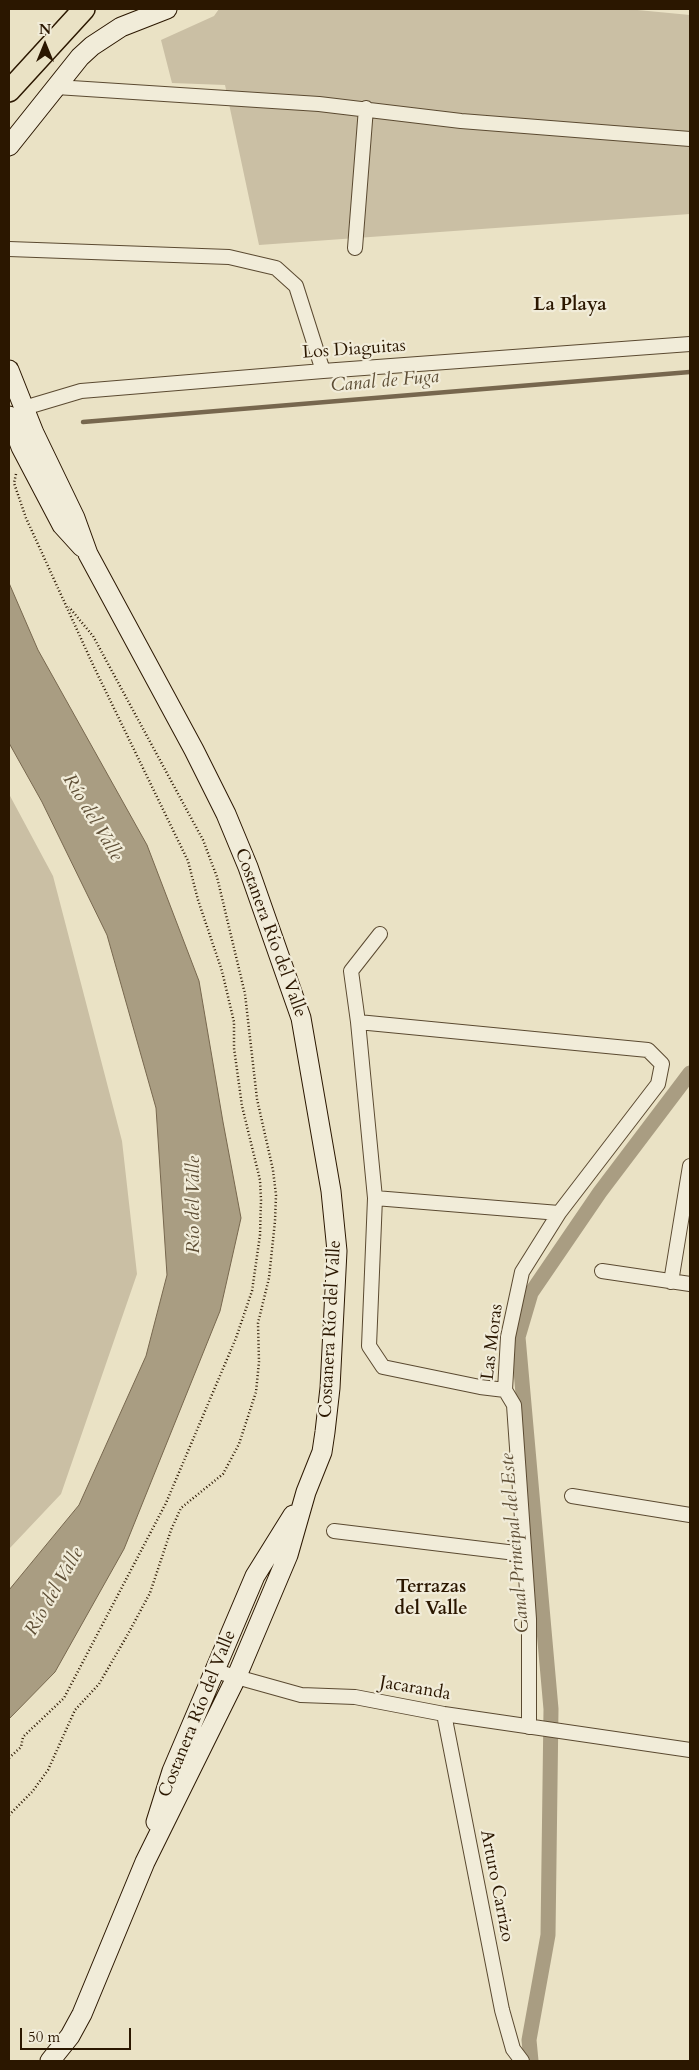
<!DOCTYPE html>
<meta charset="utf-8">
<style>
body{margin:0}
#map{position:relative;width:699px;height:2070px;overflow:hidden;background:#eae2c5;font-family:Cardo,serif}
canvas{display:block}
.frame{position:absolute;inset:0;border:10px solid #2b1700;pointer-events:none}
.north{position:absolute;left:20px;top:20px;width:50px;height:50px;-webkit-text-stroke:4px #f1ecd9;paint-order:stroke;rotate:0deg;font-size:14px;font-weight:700;line-height:20px;text-align:center;color:#2b1700}
.north::after{content:'';display:block;margin:auto;width:18px;height:22px;background:#2b1700;clip-path:polygon(50% 0,100% 100%,50% 72%,0 100%)}
.scale{position:absolute;left:20px;top:2028px;width:111px;height:22px;box-sizing:border-box;border:2px solid #2b1700;border-top:0;padding-left:6px;font-size:15px;line-height:18px;white-space:nowrap;color:#2b1700;-webkit-text-stroke:4px #f1ecd9;paint-order:stroke}
</style>
<div id="map">
<canvas width="699" height="2070"></canvas>
<div class="frame"></div>
<div class="north">N</div>
<div class="scale">50 m</div>
</div>
<script>
const ctx = document.querySelector('canvas').getContext('2d');
ctx.lineJoin = 'round';
function fillPath(path, color) { ctx.fillStyle = color; ctx.fill(path, 'evenodd'); }
const poly = rows => new Path2D(rows.map(r => 'M' + r).join(''));
function strokePath(path, color, width, dash) { ctx.strokeStyle = color; ctx.lineWidth = width; ctx.lineCap = dash ? 'butt' : 'round'; ctx.setLineDash(dash || []); ctx.stroke(path); }
function label(font, color, halo, rows, align = 'center') {
  ctx.font = font + ' Cardo,serif'; ctx.lineWidth = 4.5; ctx.setLineDash([]); ctx.textBaseline = 'middle'; ctx.strokeStyle = halo; ctx.fillStyle = color; for (const [text, x, y, turn = 0] of rows) {
    ctx.save(); ctx.translate(x, y); ctx.rotate((+turn || 0) * Math.PI / 180); ctx.textAlign = isNaN(turn) ? turn : align; if (halo) ctx.strokeText(text, 0, 0); ctx.fillText(text, 0, 0); ctx.restore();
  }
}
fillPath(poly([
 [219,9,627,9,690,15,690,214,259,245,225,85,172,83,161,40,214,16],
 [9,794,53,876,122,1141,137,1274,61,1494,9,1549]
]), '#cabfa4');
const water = poly([
 [9,583,38,650,147,845,199,981,223,1122,241,1218,220,1311,124,1549,55,1672,9,1719,9,1590,79,1505,146,1356,167,1275,156,1108,107,935,42,802,9,743,9,583]
]);
fillPath(water, '#a99d82');
strokePath(water, '#77674e', 1);
strokePath(poly([
 [83,422,690,372]
]), '#77674e', 4.5);
strokePath(poly([
 [531,2061,529,2040,548,1935,551,1709,518,1337,531,1293,600,1192,690,1073]
]), '#a99d82', 15);
const minor = poly([
 [56,87,319,104,461,121,690,139],
 [355,248,366,108],
 [9,249,229,257,276,268,296,286,323,371],
 [24,408,81,391,323,371,690,344],
 [380,934,351,971,358,1022,375,1198,369,1346,383,1367,480,1387,505,1390],
 [358,1022,648,1050,662,1064,658,1084,559,1213,522,1272,508,1337,505,1390,514,1405,529,1619,529,1727],
 [375,1198,559,1213],
 [602,1271,690,1284],
 [671,1282,690,1166],
 [572,1496,690,1515],
 [334,1531,524,1554],
 [215,1671,301,1695,355,1697,444,1714,690,1750],
 [444,1714,502,2010,513,2049,522,2061]
]);
const secondary = poly([
 [9,146,80,57,92,46,121,27,167,9],
 [9,370,34,433,75,518,88,554,194,750,226,814,248,867,301,1018,331,1191,337,1251,330,1388,325,1432,322,1452,306,1492,288,1555,236,1678,145,1862,82,2014,70,2036,50,2061],
 [9,416,21,447,62,525,82,547],
 [156,1822,172,1771,255,1576,293,1515]
]);
const primary = poly([
 [9,91,84,9]
]);
strokePath(minor, '#5b4a31', 16);
strokePath(secondary, '#2b1700', 21);
strokePath(primary, '#2b1700', 24);
strokePath(poly([
 [9,1758,21,1747,23,1737,64,1698,166,1503,236,1338,252,1291,260,1235,261,1200,260,1180,242,1106,234,1048,234,1022,222,971,198,900,188,861,94,667,26,518,14,483,16,474],
 [9,1815,32,1792,48,1770,75,1710,99,1684,128,1634,150,1593,171,1530,181,1508,223,1474,239,1444,256,1392,259,1362,258,1323,269,1278,275,1221,276,1195,273,1170,257,1099,245,994,217,877,203,840,93,636,69,607]
]), '#2b1700', 2.5, [1, 2.5]);
strokePath(minor, '#f1ecd9', 14);
strokePath(secondary, '#f1ecd9', 19);
strokePath(primary, '#eae2c5', 21);
label('18px', '#2b1700', '#f1ecd9', [
 ["Los Diaguitas",354,350,-4],
 ["Costanera Río del Valle",270,933,70],
 ["Costanera Río del Valle",331,1329,-87],
 ["Las Moras",493,1342,-83],
 ["Jacaranda",415,1689,10],
 ["Costanera Río del Valle",198,1714,-68],
 ["Arturo Carrizo",496,1886,79]
]);
label('bold 19px', '#2b1700', '#f1ecd9', [
 ["La Playa",570,306],
 ["Terrazas",431,1588],
 ["del Valle",431,1610]
]);
label('italic 19px', '#5d4d34', '#f1ecd9', [
 ["Canal de Fuga",385,382,-5],
 ["Río del Valle",92,818,59],
 ["Río del Valle",195,1205,-90],
 ["Canal Principal del Este",516,1543,-95],
 ["Río del Valle",55,1592,-60]
]);
</script>
